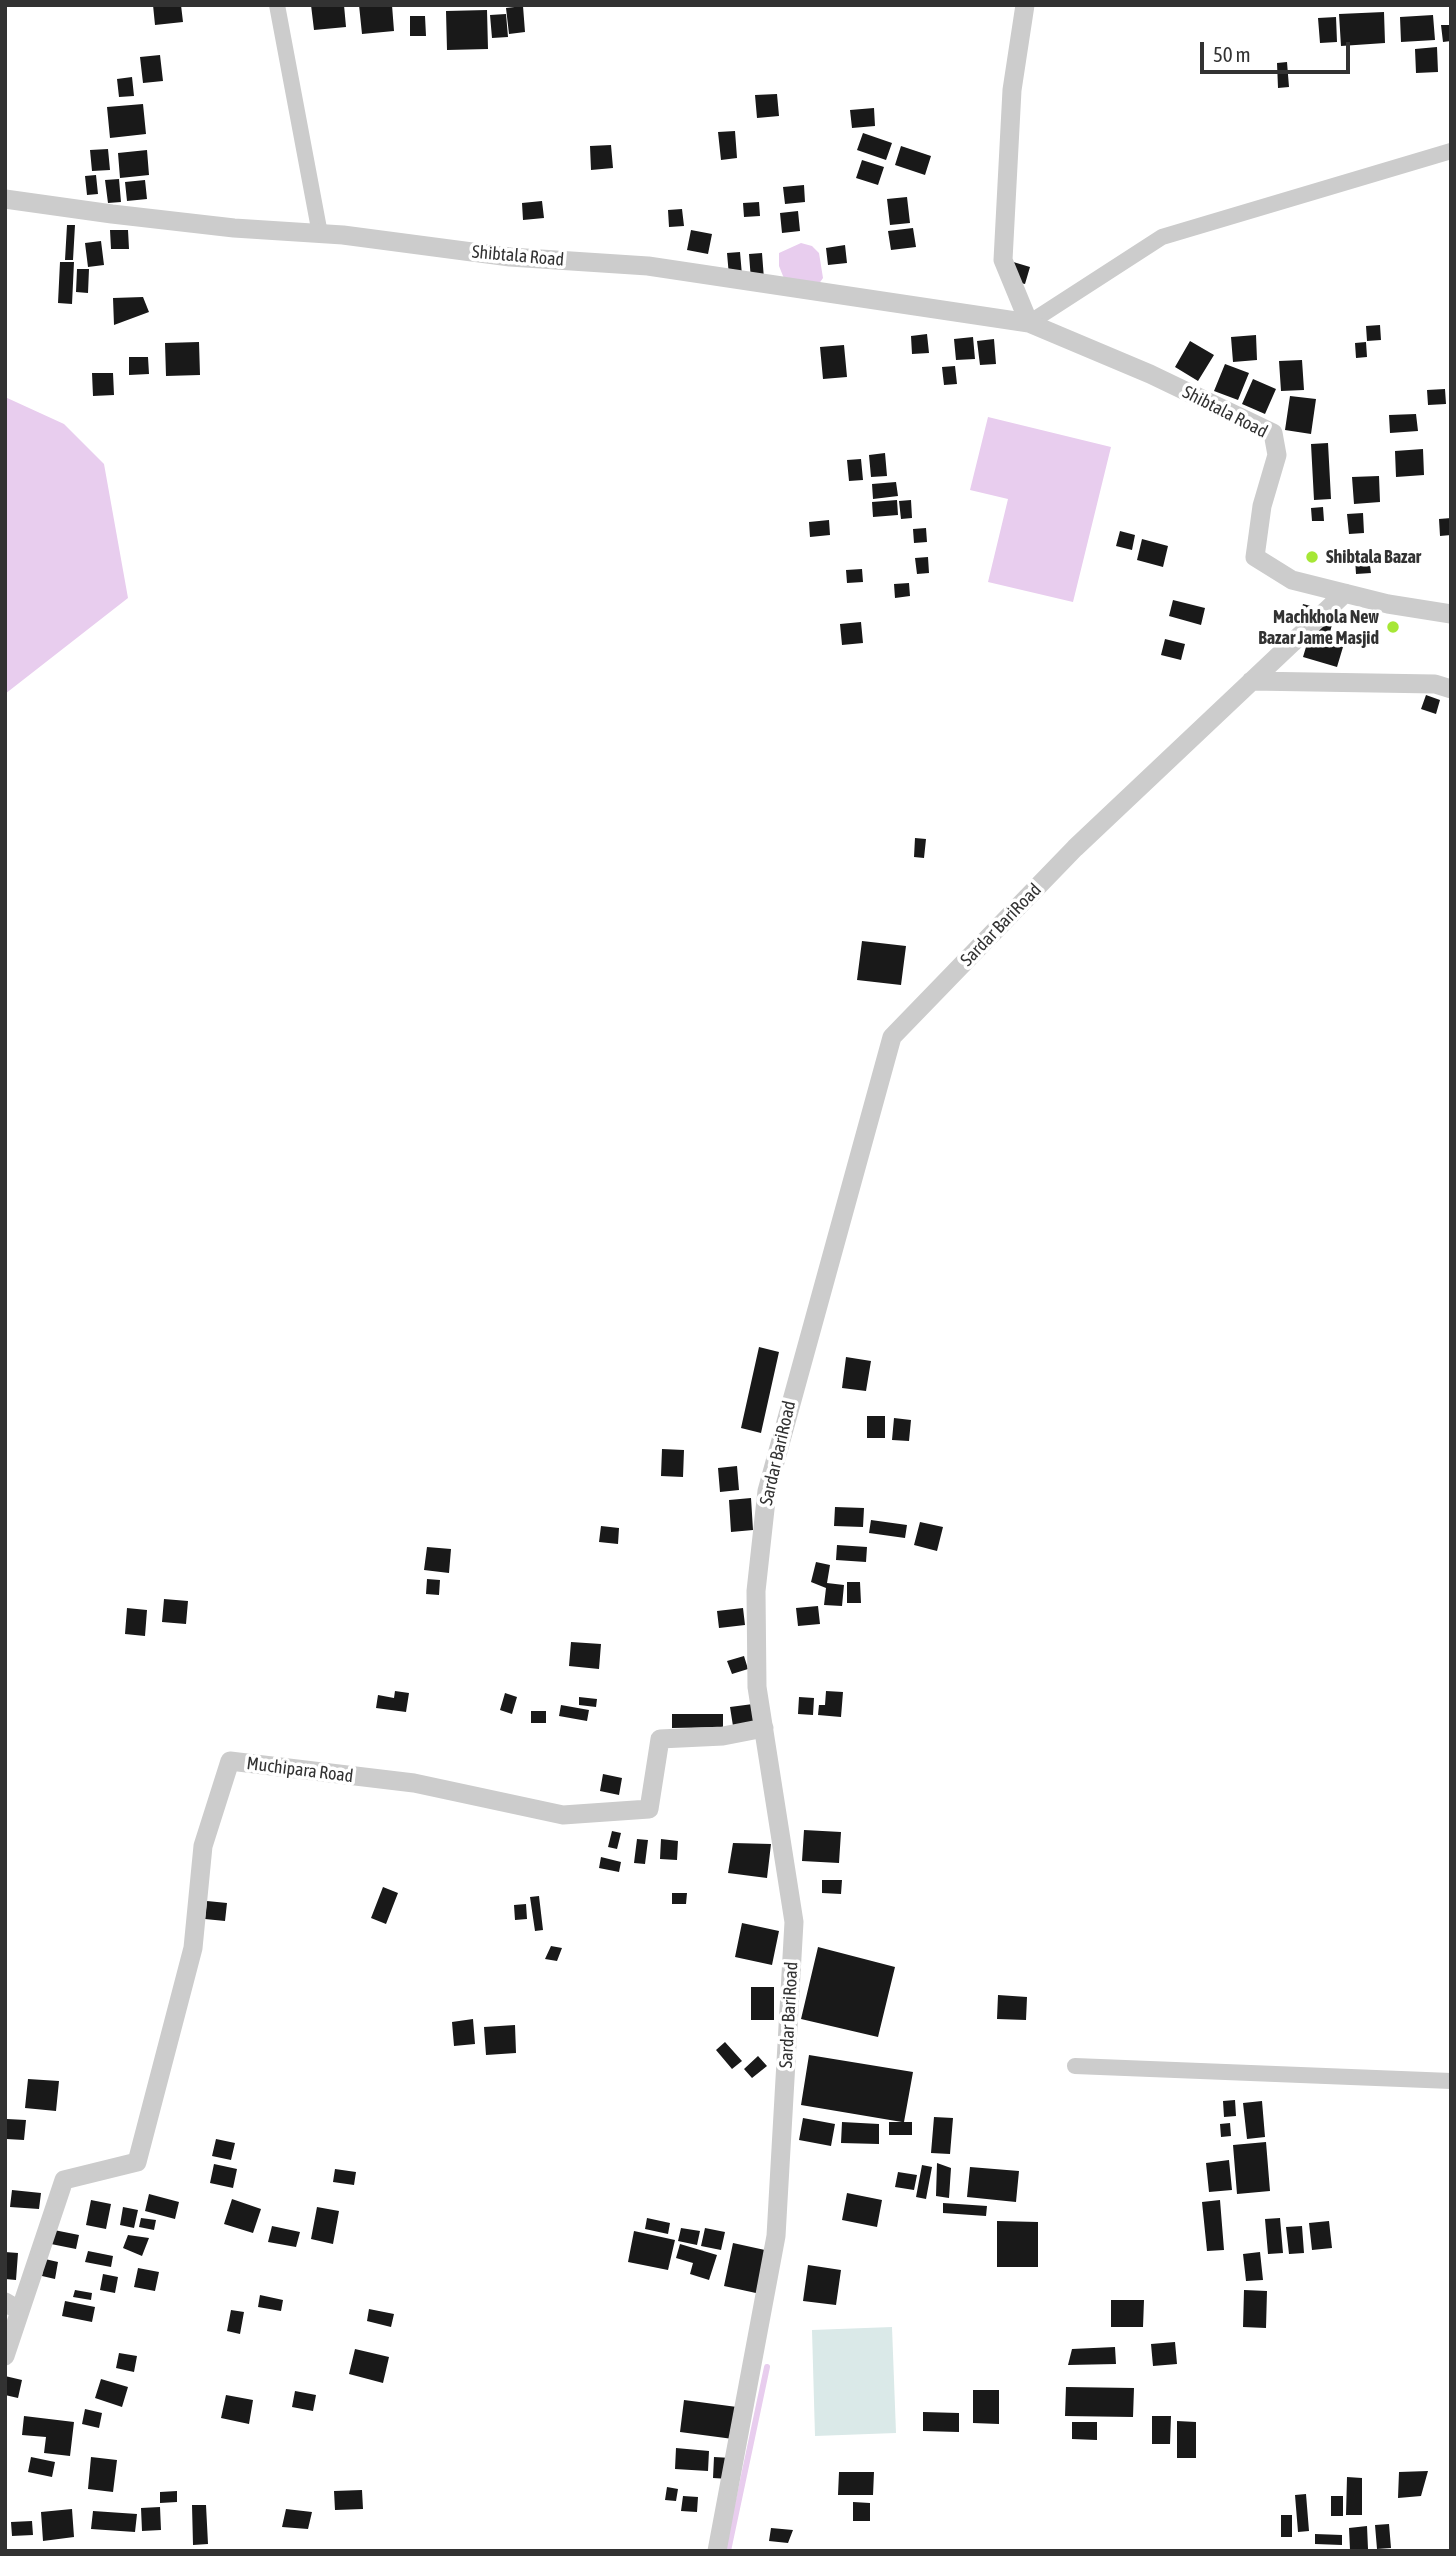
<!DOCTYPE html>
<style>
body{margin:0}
#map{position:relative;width:1456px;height:2556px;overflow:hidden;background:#fff;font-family:"Asap Condensed",sans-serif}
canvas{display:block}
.frame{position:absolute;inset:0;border:7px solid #323232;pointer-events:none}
.scale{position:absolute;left:1200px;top:42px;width:150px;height:32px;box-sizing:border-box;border:4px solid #323232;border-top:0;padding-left:9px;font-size:21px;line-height:24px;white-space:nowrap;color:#323232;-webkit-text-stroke:5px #fff;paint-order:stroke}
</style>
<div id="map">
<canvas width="1456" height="2556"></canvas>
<div class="frame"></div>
<div class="scale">50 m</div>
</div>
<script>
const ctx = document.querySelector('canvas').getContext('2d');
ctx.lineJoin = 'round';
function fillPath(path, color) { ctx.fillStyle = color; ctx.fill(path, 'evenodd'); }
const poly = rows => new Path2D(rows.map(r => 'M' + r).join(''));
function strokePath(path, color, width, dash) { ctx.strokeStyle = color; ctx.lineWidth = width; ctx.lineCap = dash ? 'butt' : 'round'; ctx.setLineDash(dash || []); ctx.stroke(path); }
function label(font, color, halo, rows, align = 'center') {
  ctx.font = font + ' "Asap Condensed",sans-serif'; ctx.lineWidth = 7; ctx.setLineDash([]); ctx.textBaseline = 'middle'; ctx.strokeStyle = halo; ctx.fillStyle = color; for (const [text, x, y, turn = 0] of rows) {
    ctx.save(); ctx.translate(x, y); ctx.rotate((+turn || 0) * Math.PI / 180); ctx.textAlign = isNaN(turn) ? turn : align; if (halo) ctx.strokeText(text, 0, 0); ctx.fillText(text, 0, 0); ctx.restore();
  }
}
fillPath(poly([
 [892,2327,896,2433,815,2436,812,2330]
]), '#dae9e8');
fillPath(poly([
 [801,243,812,246,819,253,823,278,816,288,785,281,779,266,779,253],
 [5,397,64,424,104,464,128,598,5,694],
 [988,417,1111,447,1073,602,988,582,1008,499,970,490]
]), '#e8cdee');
strokePath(poly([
 [728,2551,767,2367]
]), '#e8cdee', 6);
fillPath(poly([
 [153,5,181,5,183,22,155,25],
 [311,5,344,5,346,27,314,30],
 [359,5,392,5,394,31,362,34],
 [523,6,525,32,509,34,506,8],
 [487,10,488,49,447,50,446,11],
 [1384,12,1385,43,1341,46,1339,14],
 [506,14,508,37,492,38,490,15],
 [1433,15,1435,40,1401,42,1400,17],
 [410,16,425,16,426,36,410,36],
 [1336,17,1337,42,1320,43,1318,18],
 [1441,25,1451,25,1451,41,1443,42],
 [1437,47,1438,72,1416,73,1415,49],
 [160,55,163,81,143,83,140,57],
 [1287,62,1289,87,1278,88,1277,63],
 [132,77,134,96,119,97,117,79],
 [777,94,779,116,757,118,755,95],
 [143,104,146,134,110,138,107,107],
 [874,108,875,126,852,128,850,110],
 [735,131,737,158,721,160,718,132],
 [863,133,892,143,886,160,857,150],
 [611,145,613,168,591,170,590,146],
 [901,146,931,156,925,175,895,165],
 [108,149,110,170,92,171,90,150],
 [147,150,149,175,120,178,118,153],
 [862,160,884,167,878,185,856,178],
 [96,175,98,194,87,195,85,176],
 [119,179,121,202,108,203,105,180],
 [145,180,147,199,127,201,125,182],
 [804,185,805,202,785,204,783,187],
 [907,197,910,223,890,225,887,199],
 [542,201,544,218,523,220,522,203],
 [759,202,760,216,744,217,743,203],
 [682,209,684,226,669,227,668,210],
 [798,211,800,231,782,233,780,213],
 [67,225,75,225,73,260,65,260],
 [913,228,916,247,891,250,888,231],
 [110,230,128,230,129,249,111,249],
 [691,230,712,234,708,254,687,250],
 [101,241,104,265,88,267,85,243],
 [845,245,847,263,828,265,826,248],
 [740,252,742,275,729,276,727,253],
 [762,253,764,279,751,280,749,254],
 [1010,261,1030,267,1025,284,1005,279],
 [60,262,74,262,72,304,58,303],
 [77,269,89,269,88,293,76,292],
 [143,297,149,312,114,325,113,298],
 [1380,325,1381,340,1367,341,1366,326],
 [927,334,929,353,912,354,911,336],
 [1256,335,1257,360,1233,362,1231,337],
 [973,337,975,359,956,360,954,339],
 [994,339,996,364,980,365,977,341],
 [1190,341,1214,355,1198,381,1175,367],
 [199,342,200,375,166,376,165,343],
 [1366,342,1367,357,1356,358,1355,343],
 [844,345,847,377,823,379,820,347],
 [129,357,148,357,149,374,129,375],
 [1302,360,1304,390,1281,391,1279,361],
 [1225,364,1249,373,1238,400,1214,391],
 [955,366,957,384,944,385,942,367],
 [92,373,113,373,114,395,93,396],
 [1253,379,1276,389,1265,414,1242,404],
 [1445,389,1446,404,1428,405,1427,390],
 [1290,396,1316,399,1311,434,1285,430],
 [1416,414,1418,431,1390,433,1389,415],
 [1328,443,1331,499,1314,500,1311,444],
 [1423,449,1424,475,1396,477,1395,451],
 [885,453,887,476,871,477,869,455],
 [861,459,863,480,849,481,847,460],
 [1379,476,1380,502,1354,504,1352,477],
 [896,482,898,496,873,499,872,484],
 [897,500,898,515,873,517,872,502],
 [911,500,912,518,901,519,899,501],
 [1323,507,1324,521,1312,521,1311,508],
 [1363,513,1364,533,1349,534,1347,514],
 [1451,518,1451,535,1440,536,1439,519],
 [829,520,830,535,810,537,809,522],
 [926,528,927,542,914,543,913,529],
 [1120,531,1135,535,1132,550,1116,546],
 [1142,539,1168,546,1163,567,1137,560],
 [928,557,929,573,917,574,915,558],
 [1355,558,1369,558,1371,573,1356,574],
 [862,569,863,582,847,583,846,570],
 [909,583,910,596,895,598,894,584],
 [1173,600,1205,608,1201,625,1169,616],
 [1303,604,1318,608,1296,628],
 [1324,610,1335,613,1328,640,1317,637],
 [861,622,863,643,842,645,840,624],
 [1309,637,1343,647,1337,667,1303,657],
 [1165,639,1185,644,1181,660,1161,655],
 [1426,695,1440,700,1436,714,1421,709],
 [915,838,926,839,924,858,914,857],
 [862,941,906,946,901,985,857,980],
 [759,1347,779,1352,761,1433,741,1428],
 [846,1357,871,1361,866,1391,842,1388],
 [867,1416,885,1416,885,1438,867,1438],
 [894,1418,911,1420,909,1441,892,1440],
 [662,1449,684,1450,683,1477,661,1476],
 [737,1466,739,1490,720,1492,718,1468],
 [751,1498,753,1530,731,1532,729,1500],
 [835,1507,864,1508,863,1527,834,1526],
 [871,1520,907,1525,905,1538,869,1533],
 [920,1522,943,1527,937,1551,914,1545],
 [601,1526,619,1528,618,1544,599,1542],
 [837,1545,867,1547,866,1562,836,1560],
 [427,1547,451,1549,449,1573,424,1570],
 [816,1562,830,1565,827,1583,844,1585,842,1606,824,1605,826,1588,811,1582],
 [427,1579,440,1580,439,1595,426,1594],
 [847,1582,860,1582,861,1603,847,1603],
 [164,1599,188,1601,186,1624,162,1622],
 [818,1606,820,1624,798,1626,796,1608],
 [127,1608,147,1610,145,1636,125,1634],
 [743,1608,745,1625,719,1628,717,1611],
 [571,1642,601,1644,599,1669,569,1666],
 [744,1656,748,1669,732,1674,727,1661],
 [395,1691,409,1693,406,1712,376,1708,378,1695,394,1698],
 [826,1691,843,1692,841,1717,818,1715,819,1705,825,1705],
 [505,1693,517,1697,512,1714,500,1710],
 [579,1697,597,1699,596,1707,579,1705],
 [799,1697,814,1698,813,1715,798,1714],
 [753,1704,755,1723,733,1726,730,1707],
 [561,1705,589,1710,587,1721,559,1716],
 [531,1711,546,1711,546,1723,531,1723],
 [672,1714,723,1714,723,1727,672,1728],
 [603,1774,622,1778,619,1795,600,1791],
 [804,1830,841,1832,839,1863,802,1861],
 [612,1831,621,1833,617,1849,608,1847],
 [637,1839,648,1840,645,1864,634,1863],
 [661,1839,678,1841,677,1860,660,1859],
 [733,1843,771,1844,767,1878,728,1873],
 [601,1857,621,1862,619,1872,599,1868],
 [822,1880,842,1880,841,1894,822,1893],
 [383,1887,398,1893,386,1924,371,1918],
 [672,1893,687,1893,686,1904,672,1904],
 [539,1896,543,1930,535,1931,530,1897],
 [207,1901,227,1903,225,1921,205,1919],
 [526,1904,527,1919,515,1920,514,1905],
 [742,1923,779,1931,772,1965,735,1957],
 [551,1946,562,1948,557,1961,545,1959],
 [818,1947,895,1967,878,2037,801,2019],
 [751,1987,774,1987,774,2020,751,2020],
 [998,1995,1027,1997,1026,2020,997,2019],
 [473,2019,475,2044,454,2046,452,2022],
 [515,2025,516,2053,486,2055,484,2027],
 [725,2042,742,2061,732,2069,716,2050],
 [809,2055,913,2072,904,2122,912,2122,912,2135,889,2135,889,2122,902,2122,801,2105],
 [758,2056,767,2066,752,2078,744,2069],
 [28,2079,59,2081,56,2111,25,2108],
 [1235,2100,1236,2116,1224,2117,1223,2101],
 [1262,2101,1265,2137,1247,2139,1243,2103],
 [934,2117,953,2118,950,2154,931,2153],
 [803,2118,835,2124,831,2146,799,2140],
 [7,2119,26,2120,24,2140,6,2139],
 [842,2122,879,2124,879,2144,841,2143],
 [1230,2123,1231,2136,1221,2137,1220,2124],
 [216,2139,235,2143,231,2160,212,2156],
 [1266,2142,1270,2191,1237,2194,1233,2145],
 [1229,2160,1232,2190,1209,2192,1206,2163],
 [937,2163,951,2168,949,2198,936,2196],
 [214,2164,237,2169,233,2188,210,2183],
 [922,2165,932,2167,926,2199,916,2197],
 [970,2167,1019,2171,1016,2202,967,2197],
 [335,2169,356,2172,354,2185,333,2182],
 [898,2172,917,2175,914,2190,895,2187],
 [12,2190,41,2193,39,2209,10,2207],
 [847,2193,882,2200,877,2227,842,2220],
 [149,2194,179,2202,175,2219,145,2211],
 [232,2199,261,2209,253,2233,224,2224],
 [91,2200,111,2204,106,2229,86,2225],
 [1220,2200,1224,2250,1207,2251,1202,2202],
 [943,2203,987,2206,986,2216,943,2213],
 [123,2207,138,2210,134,2228,120,2225],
 [317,2207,339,2211,333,2244,311,2239],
 [141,2218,156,2220,154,2230,139,2227],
 [647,2218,670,2223,668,2234,645,2229],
 [1280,2218,1283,2253,1268,2254,1265,2219],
 [997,2221,1038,2222,1038,2267,997,2267],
 [1329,2221,1332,2248,1312,2250,1309,2223],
 [272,2226,300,2232,296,2247,268,2242],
 [1302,2226,1304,2253,1289,2254,1286,2227],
 [681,2228,700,2231,697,2245,678,2241],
 [705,2228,725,2232,721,2250,701,2246],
 [54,2230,79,2235,76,2249,51,2244],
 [634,2231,675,2240,668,2270,628,2262],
 [128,2235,149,2238,142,2256,123,2248],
 [733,2243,774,2252,765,2295,724,2286],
 [680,2244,717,2255,709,2280,690,2274,693,2263,676,2258],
 [88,2251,113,2256,111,2267,85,2262],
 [5,2252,18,2253,16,2280,5,2279],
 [1260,2252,1263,2280,1246,2281,1243,2254],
 [45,2259,58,2262,55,2279,42,2276],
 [808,2265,841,2270,836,2305,803,2301],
 [138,2268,159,2272,155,2291,134,2287],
 [103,2274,118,2277,115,2293,100,2290],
 [75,2290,92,2293,91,2300,73,2297],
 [1244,2290,1267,2291,1266,2328,1243,2327],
 [260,2295,283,2300,281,2311,258,2307],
 [1111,2300,1144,2300,1143,2327,1111,2327],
 [65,2301,95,2307,92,2322,62,2316],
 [369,2309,394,2314,391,2327,367,2321],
 [231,2310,244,2312,240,2334,227,2331],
 [1175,2342,1177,2364,1153,2366,1151,2344],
 [1115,2347,1116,2364,1068,2365,1072,2349],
 [355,2349,389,2357,383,2383,349,2374],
 [119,2353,137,2356,134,2372,116,2368],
 [5,2376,22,2380,18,2398,5,2395],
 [101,2379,128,2387,122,2407,95,2398],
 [1066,2387,1134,2388,1133,2417,1065,2416],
 [973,2390,999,2390,999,2424,973,2423],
 [295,2391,316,2395,313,2411,292,2407],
 [226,2395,253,2400,249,2424,221,2418],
 [684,2400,737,2407,733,2439,680,2432],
 [85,2409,102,2413,99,2428,82,2424],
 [923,2412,959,2413,959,2432,923,2431],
 [24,2416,74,2422,70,2456,44,2453,46,2437,22,2435],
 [1152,2416,1171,2416,1170,2444,1152,2444],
 [1177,2421,1196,2422,1196,2458,1177,2458],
 [1072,2422,1097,2422,1097,2440,1072,2439],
 [676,2448,709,2451,708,2471,675,2469],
 [31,2457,55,2462,52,2477,28,2472],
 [91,2457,117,2460,113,2492,88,2489],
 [714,2457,731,2458,729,2479,713,2478],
 [1428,2471,1421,2496,1398,2498,1399,2472],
 [839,2472,874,2472,873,2495,838,2495],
 [1347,2477,1362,2478,1362,2515,1346,2515],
 [667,2487,678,2489,676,2501,665,2500],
 [362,2490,363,2509,335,2510,334,2491],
 [177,2491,177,2502,160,2503,160,2492],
 [1306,2494,1309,2531,1298,2532,1295,2495],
 [683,2496,698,2497,697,2512,681,2511],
 [1331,2496,1343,2496,1343,2516,1331,2516],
 [853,2502,870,2503,870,2521,853,2521],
 [192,2505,206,2505,208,2544,193,2545],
 [160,2507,161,2530,142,2531,141,2508],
 [72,2509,74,2537,43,2541,41,2512],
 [286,2509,312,2512,308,2529,282,2527],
 [93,2511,137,2514,135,2532,91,2529],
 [1281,2515,1292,2515,1292,2537,1281,2537],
 [32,2521,33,2535,12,2536,11,2522],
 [1389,2524,1391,2548,1377,2549,1375,2525],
 [1367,2526,1368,2549,1350,2550,1349,2528],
 [771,2528,793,2530,788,2543,769,2541],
 [1315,2534,1342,2535,1342,2545,1315,2544]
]), '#191919');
strokePath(poly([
 [277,5,320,234],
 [1029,323,1162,237,1451,151],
 [1075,2066,1451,2081]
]), '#ccc', 16);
strokePath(poly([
 [1025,5,1012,90,1003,260,1029,323,1150,374,1273,433,1277,455,1262,506,1255,557,1292,580,1388,604,1451,614],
 [5,199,112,214,234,228,343,235,510,257,648,266,1029,323],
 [1251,681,1435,684,1451,689],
 [5,2302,20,2311],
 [5,2356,64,2180,137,2162,193,1948,203,1846,230,1761,414,1783,563,1815,649,1809,660,1739,723,1736,764,1728],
 [717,2551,776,2236,794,1922,757,1687,756,1591,767,1491,892,1037,1075,848,1345,593]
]), '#ccc', 19);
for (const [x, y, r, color] of [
 [1312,557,7,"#a6e736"],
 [1393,627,7,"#a6e736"]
]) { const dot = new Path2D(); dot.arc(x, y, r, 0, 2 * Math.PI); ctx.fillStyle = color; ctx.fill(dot); strokePath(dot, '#fff', 2.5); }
label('18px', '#323232', '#fff', [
 ["Shibtala Road",518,256,5],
 ["Shibtala Road",1225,412,27],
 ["Sardar BariRoad",1001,925,-46],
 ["Sardar BariRoad",778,1453,-77],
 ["Muchipara Road",300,1770,7],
 ["Sardar BariRoad",789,2015,-87]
]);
label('bold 18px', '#323232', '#fff', [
 ["Shibtala Bazar",1326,557],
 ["Machkhola New",1379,617,"right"],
 ["Bazar Jame Masjid",1379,638,"right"]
], 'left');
</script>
